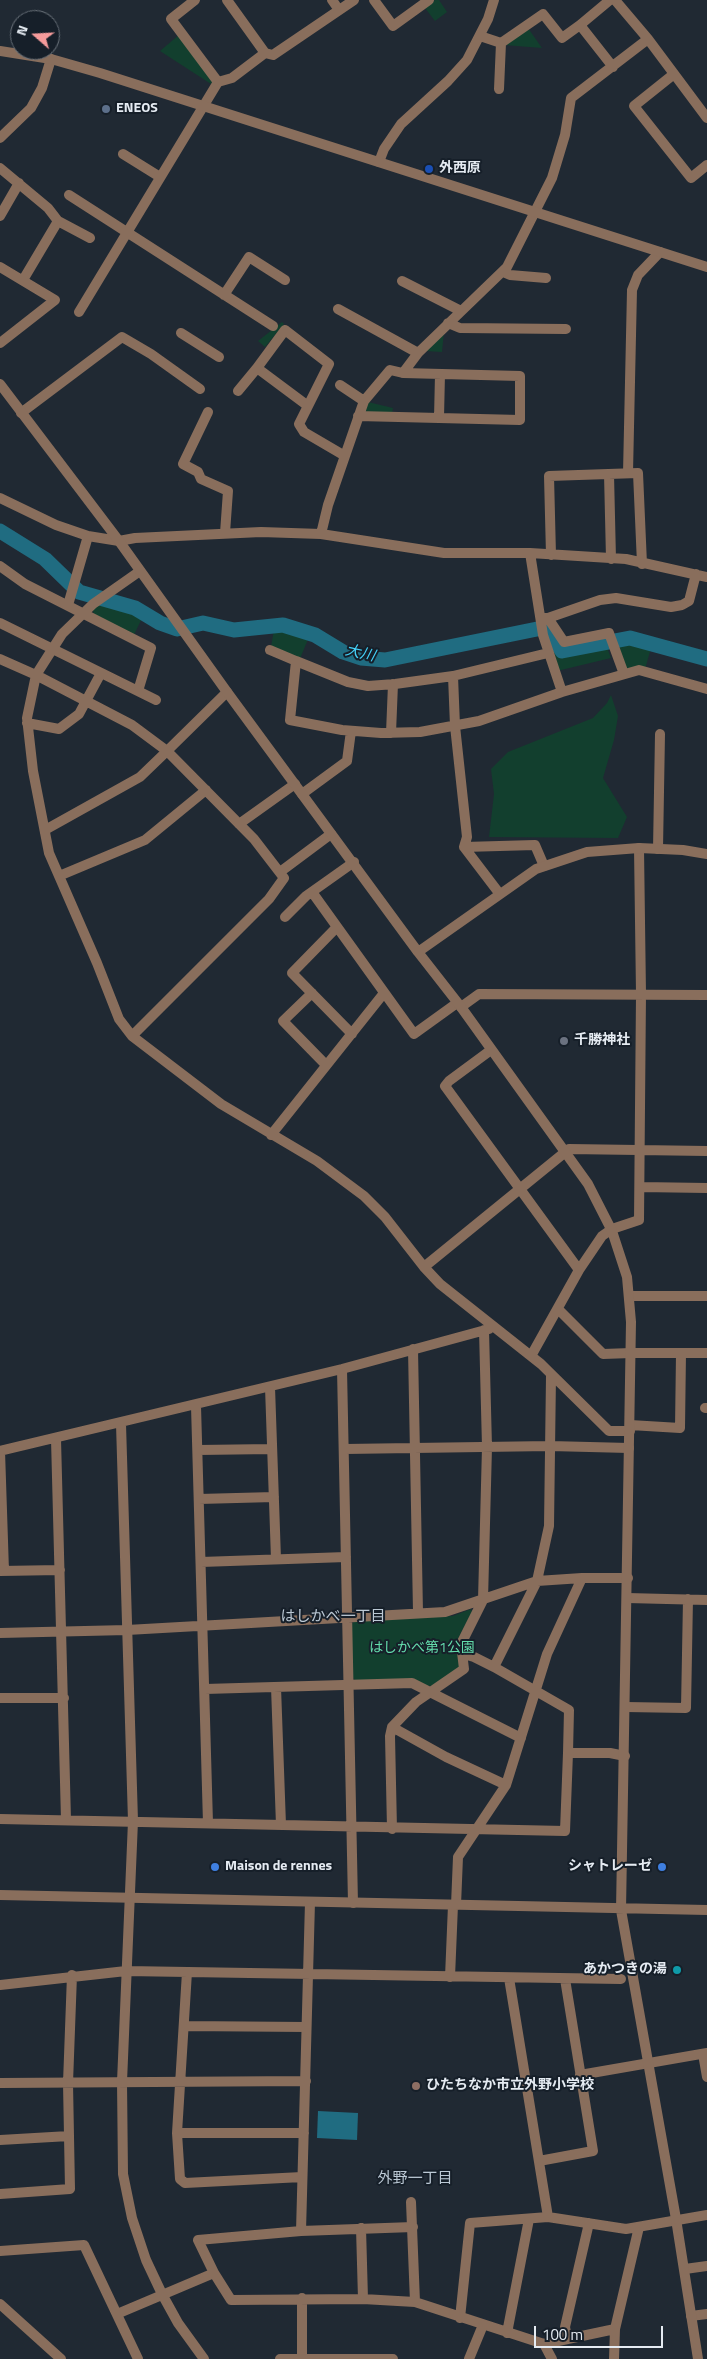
<!DOCTYPE html>
<meta charset="utf-8">
<style>
body{margin:0}
#map{position:relative;width:707px;height:2359px;overflow:hidden;background:#202933;font-family:"Titillium Web",sans-serif}
canvas{display:block}
.north{position:absolute;left:10px;top:10px;width:50px;height:50px;box-sizing:border-box;background:#161f29;border:1px solid #697179;border-radius:50%;rotate:289deg;font-size:14px;font-weight:700;line-height:20px;text-align:center;color:#e5ebf2}
.north::after{content:'';display:block;margin:auto;width:18px;height:22px;background:#f59b9b;clip-path:polygon(50% 0,100% 100%,50% 72%,0 100%)}
.scale{position:absolute;left:534px;top:2326px;width:129px;height:22px;box-sizing:border-box;border:2px solid #e5ebf2;border-top:0;padding-left:6px;font-size:15px;line-height:18px;white-space:nowrap;color:#e5ebf2;-webkit-text-stroke:4px #161f29;paint-order:stroke}
</style>
<div id="map">
<canvas width="707" height="2359"></canvas>
<div class="north">N</div>
<div class="scale">100 m</div>
</div>
<script>
const ctx = document.querySelector('canvas').getContext('2d');
ctx.lineJoin = 'round';
function fillPath(path, color) { ctx.fillStyle = color; ctx.fill(path, 'evenodd'); }
const poly = rows => new Path2D(rows.map(r => 'M' + r).join(''));
function strokePath(path, color, width, dash) { ctx.strokeStyle = color; ctx.lineWidth = width; ctx.lineCap = dash ? 'butt' : 'round'; ctx.setLineDash(dash || []); ctx.stroke(path); }
function label(font, color, halo, rows, align = 'center') {
  ctx.font = font + ' "Titillium Web","Noto Sans JP",sans-serif'; ctx.lineWidth = 4; ctx.setLineDash([]); ctx.textBaseline = 'middle'; ctx.strokeStyle = halo; ctx.fillStyle = color; for (const [text, x, y, turn = 0] of rows) {
    ctx.save(); ctx.translate(x, y); ctx.rotate((+turn || 0) * Math.PI / 180); ctx.textAlign = isNaN(turn) ? turn : align; if (halo) ctx.strokeText(text, 0, 0); ctx.fillText(text, 0, 0); ctx.restore();
  }
}
fillPath(poly([
 [435,0,439,0,447,12,435,21,425,8],
 [528,28,542,48,504,45],
 [180,34,214,79,211,84,160,51],
 [282,322,284,324,265,347,258,341],
 [444,332,442,352,425,351],
 [368,402,393,408,392,414,363,413],
 [103,600,135,609,144,614,133,637,94,617,93,610],
 [274,629,282,629,309,637,299,661,271,647],
 [630,640,652,645,645,669,624,673,615,644],
 [549,641,560,654,606,645,611,658,557,671],
 [611,695,618,716,614,740,603,778,627,817,618,838,489,837,494,794,491,769,508,752,593,718,607,703],
 [471,1609,472,1612,455,1644,461,1667,432,1686,355,1680,352,1677,352,1624,354,1621,453,1616]
]), '#123f2e');
fillPath(poly([
 [318,2111,358,2113,357,2140,317,2138]
]), '#206c81');
strokePath(poly([
 [0,531,45,559,79,592,135,608,160,623,177,629,203,623,234,630,283,625,315,635,343,652,361,658,385,660,542,628,547,629,562,651,630,638,707,659]
]), '#206c81', 15);
strokePath(poly([
 [195,0,171,19,218,82],
 [227,0,265,53],
 [332,0,339,10],
 [374,0,393,26,429,0],
 [615,0,648,39,707,118],
 [580,25,610,0],
 [480,36,501,43,543,14,562,38,580,25,613,67],
 [674,74,634,106,691,178,707,165],
 [499,89,501,43],
 [0,138,31,108,42,88,51,59],
 [123,154,160,177],
 [379,162,384,149,401,124,448,81,467,60,488,19,494,0],
 [0,168,48,208,58,221,23,280],
 [69,195,273,326],
 [0,216,19,183],
 [58,221,90,238],
 [0,267,55,300,0,343],
 [503,272,510,275,546,278],
 [402,281,461,311],
 [224,295,249,257,285,280],
 [338,309,418,353],
 [79,312,218,82,232,78,265,53,273,55,354,0],
 [448,323,460,328,566,329],
 [181,333,219,357],
 [340,385,364,401],
 [238,391,257,368],
 [308,406,257,368,285,330,329,364,299,424,304,432,345,456],
 [208,412,183,464,198,472,201,479,228,491,225,533],
 [21,413,122,337,151,354,200,389],
 [358,416,520,420,520,376,403,373],
 [439,418,440,374],
 [628,473,632,290,638,275,660,252],
 [609,474,611,559],
 [0,498,56,525,88,536,119,541,135,538,261,532,321,534,444,553,530,553,626,559,707,577],
 [321,534,328,505,364,401,390,370,403,373,418,353,507,267,552,178,565,135,571,98,648,39],
 [530,553,543,635,562,692],
 [551,555,549,476,638,473,642,564],
 [0,566,25,584,151,648,138,691],
 [140,571,93,604,62,634,36,675,27,718,33,771,49,853,97,963,119,1019,132,1036,221,1104,317,1161,364,1196,385,1217,424,1267,440,1284,541,1364,609,1431,630,1431],
 [68,605,88,536],
 [541,618,548,618,564,642,609,633,624,674],
 [548,618,600,600,616,598,671,607,682,605,689,601,696,574],
 [0,623,156,700],
 [270,650,296,661],
 [548,653,453,676,395,684,368,686,348,682,296,661,290,720,342,730,381,733,420,732,479,721,562,692,639,670,707,689],
 [0,659,36,675,132,725,167,751,227,692],
 [453,676,455,726,467,837,464,847,499,893],
 [27,723,59,729,79,714,101,673],
 [391,733,393,684],
 [302,794,347,761,351,731],
 [239,824,295,784],
 [45,830,140,777,167,751,254,839,284,878,269,899,132,1036],
 [464,847,535,845,544,866],
 [658,849,660,734],
 [280,872,331,834],
 [59,876,145,840,206,790],
 [312,892,414,1034,457,1003],
 [285,917,306,896,354,862],
 [336,928,292,973,352,1034],
 [312,993,283,1021,326,1065],
 [461,1007,479,994,707,995],
 [491,1050,449,1081,445,1086,579,1270,531,1356],
 [271,1135,384,993],
 [640,1187,707,1188],
 [424,1267,569,1149,707,1151],
 [579,1270,602,1236,612,1229,639,1220,641,994,639,848],
 [630,1296,707,1296],
 [558,1309,603,1354,631,1353],
 [413,1349,418,1612],
 [342,1369,353,1903],
 [270,1387,276,1559],
 [196,1406,208,1823],
 [705,1408,707,1408],
 [121,1424,133,1821,122,2082,123,2174,132,2218,146,2260,162,2294,178,2323,204,2359],
 [630,1425,680,1428,681,1353],
 [56,1439,66,1820],
 [345,1449,550,1446,629,1448],
 [198,1450,272,1449],
 [0,1451,342,1369,489,1329],
 [0,1451,4,1571],
 [199,1499,274,1497],
 [201,1562,346,1557],
 [0,1571,60,1570],
 [627,1598,707,1600],
 [0,1633,127,1630,445,1612,537,1581,582,1578,628,1578],
 [463,1654,474,1657,494,1667,569,1710,568,1753,610,1753,625,1756],
 [494,1667,537,1581,549,1526,551,1376],
 [276,1687,281,1825],
 [205,1689,412,1683,521,1738],
 [0,1698,64,1698],
 [626,1707,686,1708,688,1599],
 [392,1727,446,1757,506,1785],
 [0,1819,565,1831,568,1753],
 [392,1829,390,1736,392,1727,416,1702,464,1669,461,1644,483,1600,487,1447,484,1330],
 [456,1905,458,1857,506,1785,547,1654,582,1578],
 [187,1972,177,2133,180,2179,185,2183,302,2177],
 [450,1977,453,1905],
 [509,1978,548,2217],
 [0,1985,126,1971,621,1979],
 [184,2026,306,2027],
 [703,2054,707,2077],
 [580,2075,707,2053],
 [0,2083,306,2081],
 [177,2133,304,2133],
 [0,2140,69,2136],
 [539,2161,593,2151,565,1979],
 [0,2194,70,2189,68,2083,72,1975],
 [411,2202,415,2302],
 [413,2227,301,2231,198,2240,214,2273,231,2300,363,2299,415,2302,544,2344,615,2329],
 [361,2228,363,2299],
 [301,2231,310,1902],
 [0,2251,84,2245,138,2359],
 [685,2269,707,2266],
 [302,2298,302,2358],
 [0,2304,61,2359],
 [117,2314,214,2273],
 [691,2316,707,2314],
 [460,2318,470,2223,548,2217,626,2229,707,2215],
 [507,2333,529,2219],
 [567,2338,565,2327,589,2223],
 [544,2344,552,2359],
 [280,2359,393,2359],
 [469,2359,483,2325],
 [614,2359,615,2329,639,2227]
]), '#896e5c', 10);
strokePath(poly([
 [0,51,51,59,100,73,707,267],
 [0,384,119,541,227,692,418,952,536,869,587,852,639,848,683,850,707,854],
 [418,952,461,1007,588,1184,612,1231,627,1277,631,1322,621,1910,676,2219,698,2359],
 [631,1353,707,1353],
 [0,1895,707,1910]
]), '#896e5c', 10);
for (const [x, y, r, color] of [
 [106,109,5,"#5c6f8a"],
 [429,169,5,"#1a4fb4"],
 [564,1041,5,"#6b7280"],
 [215,1867,5,"#3f7fe0"],
 [662,1867,5,"#3f7fe0"],
 [677,1970,5,"#0f9aa8"],
 [416,2086,5,"#8d6e63"]
]) { const dot = new Path2D(); dot.arc(x, y, r, 0, 2 * Math.PI); ctx.fillStyle = color; ctx.fill(dot); strokePath(dot, '#161f29', 2); }
label('bold 14px', '#e5ebf2', '#161f29', [
 ["ENEOS",116,109],
 ["外西原",439,169],
 ["千勝神社",574,1041],
 ["Maison de rennes",225,1867],
 ["シャトレーゼ",652,1867,"right"],
 ["あかつきの湯",667,1970,"right"],
 ["ひたちなか市立外野小学校",426,2086]
], 'left');
label('14px', '#63dbab', '#161f29', [
 ["はしかべ第1公園",422,1649]
]);
label('italic 15px', '#44d1f8', '#161f29', [
 ["大川",360,654,13]
]);
label('15px', '#bcc9d5', '#161f29', [
 ["はしかべ一丁目",333,1617],
 ["外野一丁目",415,2179]
]);
</script>
